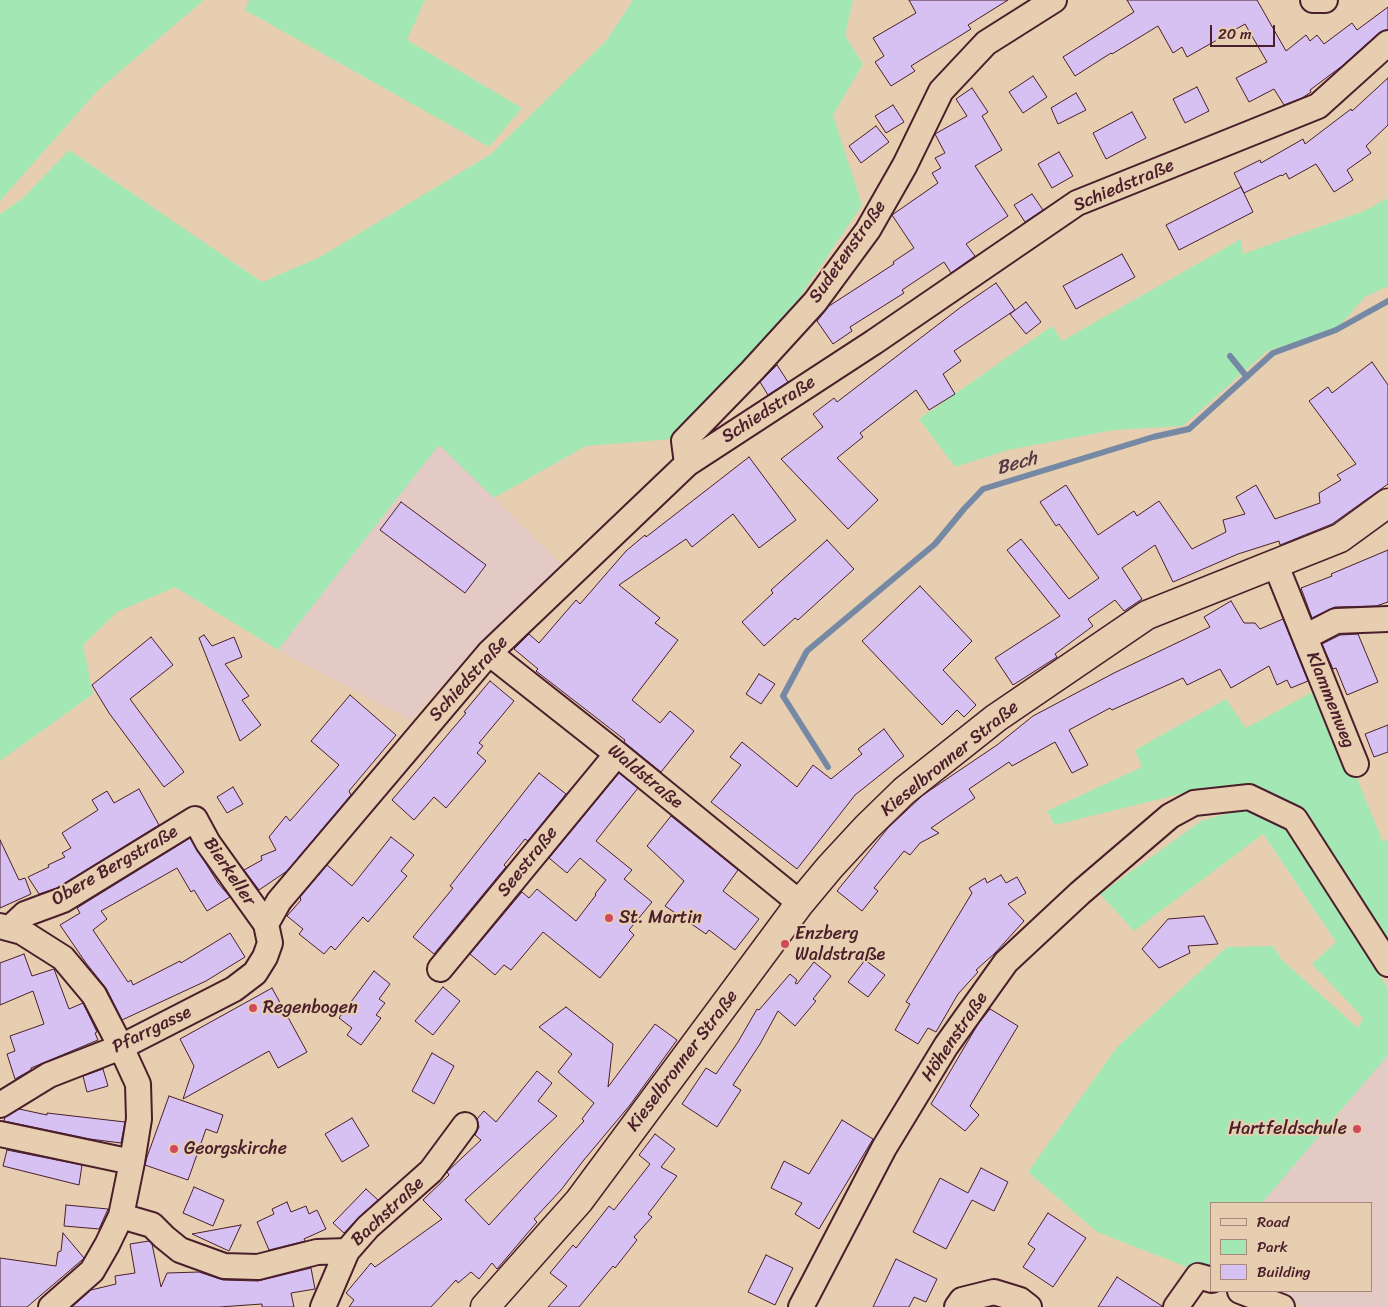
<!DOCTYPE html>
<meta charset="utf-8">
<style>
body{margin:0}
#map{position:relative;width:1388px;height:1307px;overflow:hidden;background:#e8ceb0;font-family:Sriracha,sans-serif}
canvas{display:block}
.legend{position:absolute;left:1210px;top:1202px;width:162px;height:90px;box-sizing:border-box;background:#e8ceb0;border:1px solid #a9887b;margin:0;padding:6px 9px;list-style:none;font-size:15px;color:#4a1f2b}
.legend li{display:flex;align-items:center;gap:10px;height:25px}
.legend b{width:25px;border:1px solid #a9887b}
.scale{position:absolute;left:1210px;top:25px;width:65px;height:22px;box-sizing:border-box;border:2px solid #4a1f2b;border-top:0;padding-left:6px;font-size:15px;line-height:18px;white-space:nowrap;color:#4a1f2b;-webkit-text-stroke:4px #e8ceb0;paint-order:stroke}
</style>
<div id="map">
<canvas width="1388" height="1307"></canvas>
<ul class="legend">
<li><b style="height:6px;background:#e8ceb0"></b>Road</li>
<li><b style="height:14px;background:#a3e8b4"></b>Park</li>
<li><b style="height:14px;background:#d6c1f2"></b>Building</li>
</ul>
<div class="scale">20 m</div>
</div>
<script>
const ctx = document.querySelector('canvas').getContext('2d');
ctx.lineJoin = 'round';
function fillPath(path, color) { ctx.fillStyle = color; ctx.fill(path, 'evenodd'); }
const poly = rows => new Path2D(rows.map(r => 'M' + r).join(''));
function strokePath(path, color, width, dash) { ctx.strokeStyle = color; ctx.lineWidth = width; ctx.lineCap = dash ? 'butt' : 'round'; ctx.setLineDash(dash || []); ctx.stroke(path); }
function label(font, color, halo, rows, align = 'center') {
  ctx.font = font + ' Sriracha,sans-serif'; ctx.lineWidth = 4; ctx.setLineDash([]); ctx.textBaseline = 'middle'; ctx.strokeStyle = halo; ctx.fillStyle = color; for (const [text, x, y, turn = 0] of rows) {
    ctx.save(); ctx.translate(x, y); ctx.rotate((+turn || 0) * Math.PI / 180); ctx.textAlign = isNaN(turn) ? turn : align; if (halo) ctx.strokeText(text, 0, 0); ctx.fillText(text, 0, 0); ctx.restore();
  }
}
fillPath(poly([
 [439,445,563,565,479,646,410,720,278,650],
 [1388,1055,1388,1307,1304,1307,1260,1291,1372,1291,1372,1203,1262,1203]
]), '#e3cac4');
fillPath(poly([
 [0,0,204,0,97,91,0,201],
 [249,0,425,0,407,40,522,108,489,147,245,10],
 [633,0,853,0,845,35,863,64,833,115,862,205,797,301,674,439,586,446,494,498,439,445,278,650,175,587,117,612,83,645,93,694,0,761,0,214,23,198,69,150,262,282,320,257,491,154,606,41],
 [1388,198,1388,286,1365,297,1336,330,1267,351,1183,426,1114,430,1008,450,955,467,919,419,1052,326,1062,341,1241,239,1243,254,1364,211],
 [1320,688,1383,842,1388,839,1388,952,1305,815,1255,791,1192,791,1055,825,1047,811,1142,767,1135,750,1226,699,1246,728],
 [1243,809,1288,826,1388,989,1388,1055,1262,1203,1212,1203,1212,1263,1205,1270,1192,1269,1097,1232,1028,1172,1117,1047,1227,947,1273,946,1282,960,1358,1028,1363,1018,1312,964,1336,942,1263,834,1134,931,1100,894,1201,821]
]), '#a3e8b4');
strokePath(poly([
 [1230,356,1247,377],
 [828,767,783,696,807,651,935,544,964,509,983,489,1153,437,1189,429,1273,353,1336,330,1388,301]
]), '#7689a4', 6);
const building = poly([
 [909,0,1008,0,968,25,971,29,911,66,915,71,891,86,875,62,884,56,873,38,916,13,909,0],
 [1127,0,1257,0,1286,51,1306,35,1310,41,1317,35,1324,44,1352,23,1357,30,1388,7,1388,30,1379,33,1342,66,1310,90,1311,92,1302,98,1284,105,1274,89,1249,102,1236,78,1267,62,1245,24,1187,57,1182,47,1173,53,1158,26,1112,54,1111,53,1075,76,1063,57,1134,12,1127,0],
 [1033,76,1047,97,1023,113,1009,92,1033,76],
 [1388,78,1388,125,1366,146,1371,153,1347,170,1353,180,1334,192,1316,164,1289,179,1286,173,1282,176,1281,175,1244,193,1234,173,1260,160,1261,163,1303,139,1305,144,1351,109,1352,111,1388,78],
 [1197,87,1209,111,1185,123,1173,99,1197,87],
 [972,88,988,112,982,116,1002,150,975,166,1008,216,966,244,975,256,951,273,944,262,902,290,904,293,850,327,852,331,833,344,817,321,829,306,894,264,893,262,914,248,892,215,938,183,932,173,941,168,935,158,945,153,935,134,967,116,956,99,972,88],
 [1076,93,1086,110,1058,124,1051,108,1076,93],
 [893,105,904,122,886,133,875,116,893,105],
 [1132,112,1146,138,1106,159,1093,133,1132,112],
 [876,126,889,142,861,163,849,146,876,126],
 [1059,152,1073,176,1052,188,1038,164,1059,152],
 [1241,187,1253,212,1179,250,1166,225,1241,187],
 [1032,194,1043,210,1025,222,1014,205,1032,194],
 [1122,254,1135,277,1076,309,1063,286,1122,254],
 [996,283,1015,310,954,351,961,361,943,374,955,394,929,410,916,390,860,433,863,437,837,458,878,500,848,529,781,459,823,427,813,414,834,398,837,402,961,307,996,283],
 [1026,302,1041,322,1026,334,1010,314,1026,302],
 [1372,362,1388,385,1388,484,1332,524,1280,545,1279,541,1238,554,1173,582,1155,545,1122,568,1142,599,1124,611,1115,600,1088,619,1093,626,1055,654,1057,657,1013,685,995,658,1060,616,1007,550,1021,539,1069,599,1099,578,1059,524,1056,526,1040,502,1066,485,1098,535,1134,511,1137,516,1159,501,1192,549,1226,532,1223,520,1245,514,1236,497,1256,485,1275,519,1320,503,1319,493,1341,480,1337,475,1356,464,1309,401,1328,387,1332,393,1372,362],
 [777,365,788,382,768,395,760,382,777,365],
 [749,457,796,520,759,548,733,514,692,547,686,539,619,585,660,618,655,623,678,640,632,700,660,723,670,711,694,731,661,772,624,742,625,740,536,671,538,669,514,649,529,634,539,643,576,600,580,604,626,551,645,535,646,537,749,457],
 [401,502,486,565,465,593,380,530,401,502],
 [827,540,854,569,798,620,795,618,764,646,742,622,773,593,771,590,827,540],
 [1388,550,1388,602,1376,606,1335,607,1312,618,1301,588,1332,576,1331,574,1388,550],
 [920,586,972,641,943,670,976,705,964,717,957,710,942,725,862,641,920,586],
 [1231,601,1244,623,1255,623,1260,629,1283,619,1308,681,1291,688,1287,680,1277,685,1269,666,1231,688,1220,669,1187,685,1183,678,1112,710,1110,708,1069,730,1088,765,1072,773,1055,742,1012,766,1009,762,969,789,975,798,931,828,939,833,920,843,910,855,904,851,874,888,878,891,862,911,837,891,888,828,923,795,997,745,1033,716,1114,673,1210,627,1204,617,1231,601],
 [1358,634,1378,682,1347,695,1336,668,1333,669,1322,644,1340,635,1358,634],
 [204,635,212,646,234,637,242,657,225,664,249,696,242,700,261,725,240,741,199,638,204,635],
 [151,637,173,665,130,699,184,772,164,787,109,713,92,685,151,637],
 [759,674,775,684,761,704,746,694,759,674],
 [490,681,514,701,479,743,483,746,477,753,486,761,446,808,434,797,414,820,392,800,466,713,464,712,490,681],
 [350,695,396,735,349,791,351,795,287,871,259,890,244,870,262,860,261,856,276,850,269,837,286,816,290,821,339,765,311,741,350,695],
 [1388,725,1388,752,1374,757,1365,734,1388,725],
 [884,729,904,756,855,795,797,869,711,802,741,765,730,757,742,742,797,787,813,765,831,779,862,754,858,749,884,729],
 [539,773,566,794,528,841,525,839,504,865,506,867,500,874,434,954,413,937,453,888,450,886,539,773],
 [619,773,638,788,596,841,632,870,624,879,652,902,629,930,634,935,600,978,543,932,511,970,504,965,495,975,470,954,522,892,529,898,537,889,576,921,596,895,595,894,606,880,580,858,567,873,549,858,619,773],
 [233,787,243,804,227,813,217,797,233,787],
 [139,789,159,825,57,888,39,894,28,877,49,867,48,865,65,857,62,853,71,848,62,833,98,810,92,800,107,791,114,803,139,789],
 [671,816,738,870,723,891,759,919,735,950,709,930,706,934,665,906,684,881,647,846,671,816],
 [391,837,414,855,401,871,407,876,368,922,363,917,335,950,331,946,324,954,299,934,303,929,287,916,301,900,300,897,327,865,352,886,391,837],
 [190,838,218,883,230,897,207,911,194,890,191,892,177,868,101,911,107,919,93,930,128,982,131,980,133,985,180,961,181,963,230,933,245,957,206,981,122,1020,106,988,86,963,60,925,80,913,77,908,190,838],
 [0,840,19,880,25,878,31,894,0,908,0,840],
 [1001,875,1006,883,1017,877,1026,893,1008,904,1024,921,995,953,976,970,978,972,958,994,936,1032,928,1028,918,1044,895,1030,910,1004,906,1002,972,893,969,888,985,878,987,883,1001,875],
 [1204,916,1218,944,1188,946,1190,953,1159,968,1142,949,1168,919,1204,916],
 [24,954,32,976,54,969,69,1009,83,1003,97,1032,95,1033,98,1040,31,1068,31,1070,15,1079,7,1054,15,1051,10,1036,44,1024,33,991,0,1005,0,963,24,954],
 [865,960,885,975,868,997,848,982,865,960],
 [814,962,831,976,813,999,816,1001,795,1026,778,1011,760,1044,733,1085,741,1090,717,1127,682,1104,706,1068,716,1074,738,1042,757,1009,759,1010,790,974,797,980,795,983,797,984,814,962],
 [374,971,390,984,379,999,385,1003,376,1015,381,1018,361,1045,347,1035,352,1028,339,1018,374,971],
 [443,987,460,1001,433,1035,415,1021,443,987],
 [272,988,307,1052,278,1068,269,1051,183,1099,194,1066,180,1039,272,988],
 [566,1007,613,1044,608,1087,655,1024,677,1040,630,1105,583,1161,561,1190,534,1219,537,1222,497,1269,492,1263,479,1279,471,1272,458,1283,456,1280,431,1307,349,1307,354,1300,346,1293,371,1263,375,1267,442,1219,423,1200,449,1175,447,1172,481,1140,475,1135,479,1127,477,1119,484,1111,496,1122,537,1071,552,1083,538,1101,557,1116,465,1200,489,1225,584,1121,582,1119,594,1103,558,1072,572,1054,539,1027,566,1007],
 [990,1009,1018,1026,970,1106,979,1115,965,1131,931,1104,978,1024,990,1009],
 [432,1053,454,1066,434,1104,412,1091,432,1053],
 [103,1069,108,1086,87,1092,83,1076,103,1069],
 [169,1096,223,1115,217,1133,206,1129,188,1180,145,1165,147,1157,169,1096],
 [19,1109,47,1115,47,1113,125,1122,121,1143,90,1139,4,1121,5,1117,19,1109],
 [352,1118,369,1146,342,1162,325,1134,352,1118],
 [842,1120,873,1139,819,1229,795,1214,802,1203,771,1188,784,1161,809,1174,842,1120],
 [655,1134,675,1149,661,1167,677,1176,648,1214,652,1217,634,1237,637,1240,615,1268,613,1266,579,1307,548,1307,567,1286,550,1273,573,1245,576,1248,609,1206,614,1210,650,1164,639,1155,655,1134],
 [7,1150,82,1165,79,1185,3,1166,7,1150],
 [981,1168,1008,1182,994,1211,972,1200,946,1249,913,1232,940,1178,968,1193,981,1168],
 [194,1187,224,1200,213,1226,183,1213,194,1187],
 [366,1189,378,1200,359,1217,344,1233,333,1223,366,1189],
 [287,1202,291,1212,306,1206,309,1214,317,1210,326,1229,304,1239,305,1241,269,1250,257,1222,274,1214,272,1209,287,1202],
 [66,1205,108,1209,99,1229,64,1226,66,1205],
 [1048,1213,1086,1238,1053,1287,1023,1267,1035,1249,1028,1244,1048,1213],
 [241,1225,229,1251,192,1234,241,1225],
 [63,1233,84,1258,82,1260,27,1307,0,1307,0,1258,56,1266,58,1252,61,1251,63,1233],
 [149,1241,152,1244,161,1287,167,1273,199,1272,223,1280,258,1281,311,1268,315,1289,291,1293,294,1307,262,1307,262,1304,219,1307,72,1307,91,1290,116,1284,115,1276,135,1273,130,1244,149,1241],
 [766,1255,793,1268,775,1305,748,1292,766,1255],
 [896,1259,937,1279,926,1302,914,1297,909,1307,873,1307,896,1259],
 [1117,1277,1162,1306,1162,1307,1098,1307,1117,1277]
]);
fillPath(building, '#d6c1f2');
strokePath(building, '#4a1f2b', 1);
const street = poly([
 [1313,0,1325,0],
 [687,464,684,441,752,371,815,302,868,230,905,165,941,91,986,43,1054,0],
 [1275,563,1356,764],
 [1305,637,1336,621,1388,619],
 [489,653,617,754,800,903],
 [266,924,279,901,489,653,687,464,874,342,1077,203,1318,106,1388,43],
 [0,926,22,932,63,958,94,995,121,1047,138,1084,139,1119,132,1162,121,1216,107,1245,92,1271,51,1307],
 [440,969,617,754],
 [0,1105,49,1075,121,1047,234,989,255,973,265,957,270,943,266,924,208,843,195,819,63,900,25,914,10,928],
 [0,1134,132,1162],
 [121,1216,152,1225,164,1237,180,1250,224,1266,258,1267,317,1252,347,1251],
 [1240,1291,1282,1307],
 [323,1307,347,1251,368,1227,431,1171,465,1125],
 [801,1307,884,1148,946,1046,1006,962,1080,893,1170,816,1194,803,1249,797,1295,819,1388,964],
 [957,1307,962,1300,994,1292,1020,1300,1029,1307],
 [1176,1307,1198,1276,1212,1280]
]);
const secondary = poly([
 [485,1307,579,1201,800,903,830,867,867,827,904,791,996,718,1147,615,1340,538,1388,503]
]);
strokePath(street, '#4a1f2b', 28);
strokePath(secondary, '#4a1f2b', 31);
strokePath(street, '#e8ceb0', 24);
strokePath(secondary, '#e8ceb0', 28);
for (const [x, y, r, color] of [
 [609,918,5,"#d1495b"],
 [785,944,5,"#d1495b"],
 [253,1008,5,"#d1495b"],
 [1357,1129,5,"#d1495b"],
 [174,1149,5,"#d1495b"]
]) { const dot = new Path2D(); dot.arc(x, y, r, 0, 2 * Math.PI); ctx.fillStyle = color; ctx.fill(dot); strokePath(dot, '#e8ceb0', 2); }
label('18px', '#4a1f2b', '#e8ceb0', [
 ["Schiedstraße",1124,186,-23],
 ["Sudetenstraße",848,252,-55],
 ["Schiedstraße",769,410,-33],
 ["Schiedstraße",469,679,-48],
 ["Klammenweg",1330,700,68],
 ["Kieselbronner Straße",950,759,-39],
 ["Waldstraße",645,777,39],
 ["Seestraße",528,862,-51],
 ["Obere Bergstraße",115,866,-30],
 ["Bierkeller",229,872,56],
 ["Pfarrgasse",152,1030,-26],
 ["Höhenstraße",955,1037,-56],
 ["Kieselbronner Straße",683,1061,-53],
 ["Bachstraße",388,1212,-43]
]);
label('18px', '#4a1f2b', '#e8ceb0', [
 ["St. Martin",619,918],
 ["Enzberg",795,934],
 ["Waldstraße",795,955],
 ["Regenbogen",263,1008],
 ["Hartfeldschule",1347,1129,"right"],
 ["Georgskirche",184,1149]
], 'left');
label('italic 19px', '#553949', '#e8ceb0', [
 ["Bech",1017,464,-16]
]);
</script>
